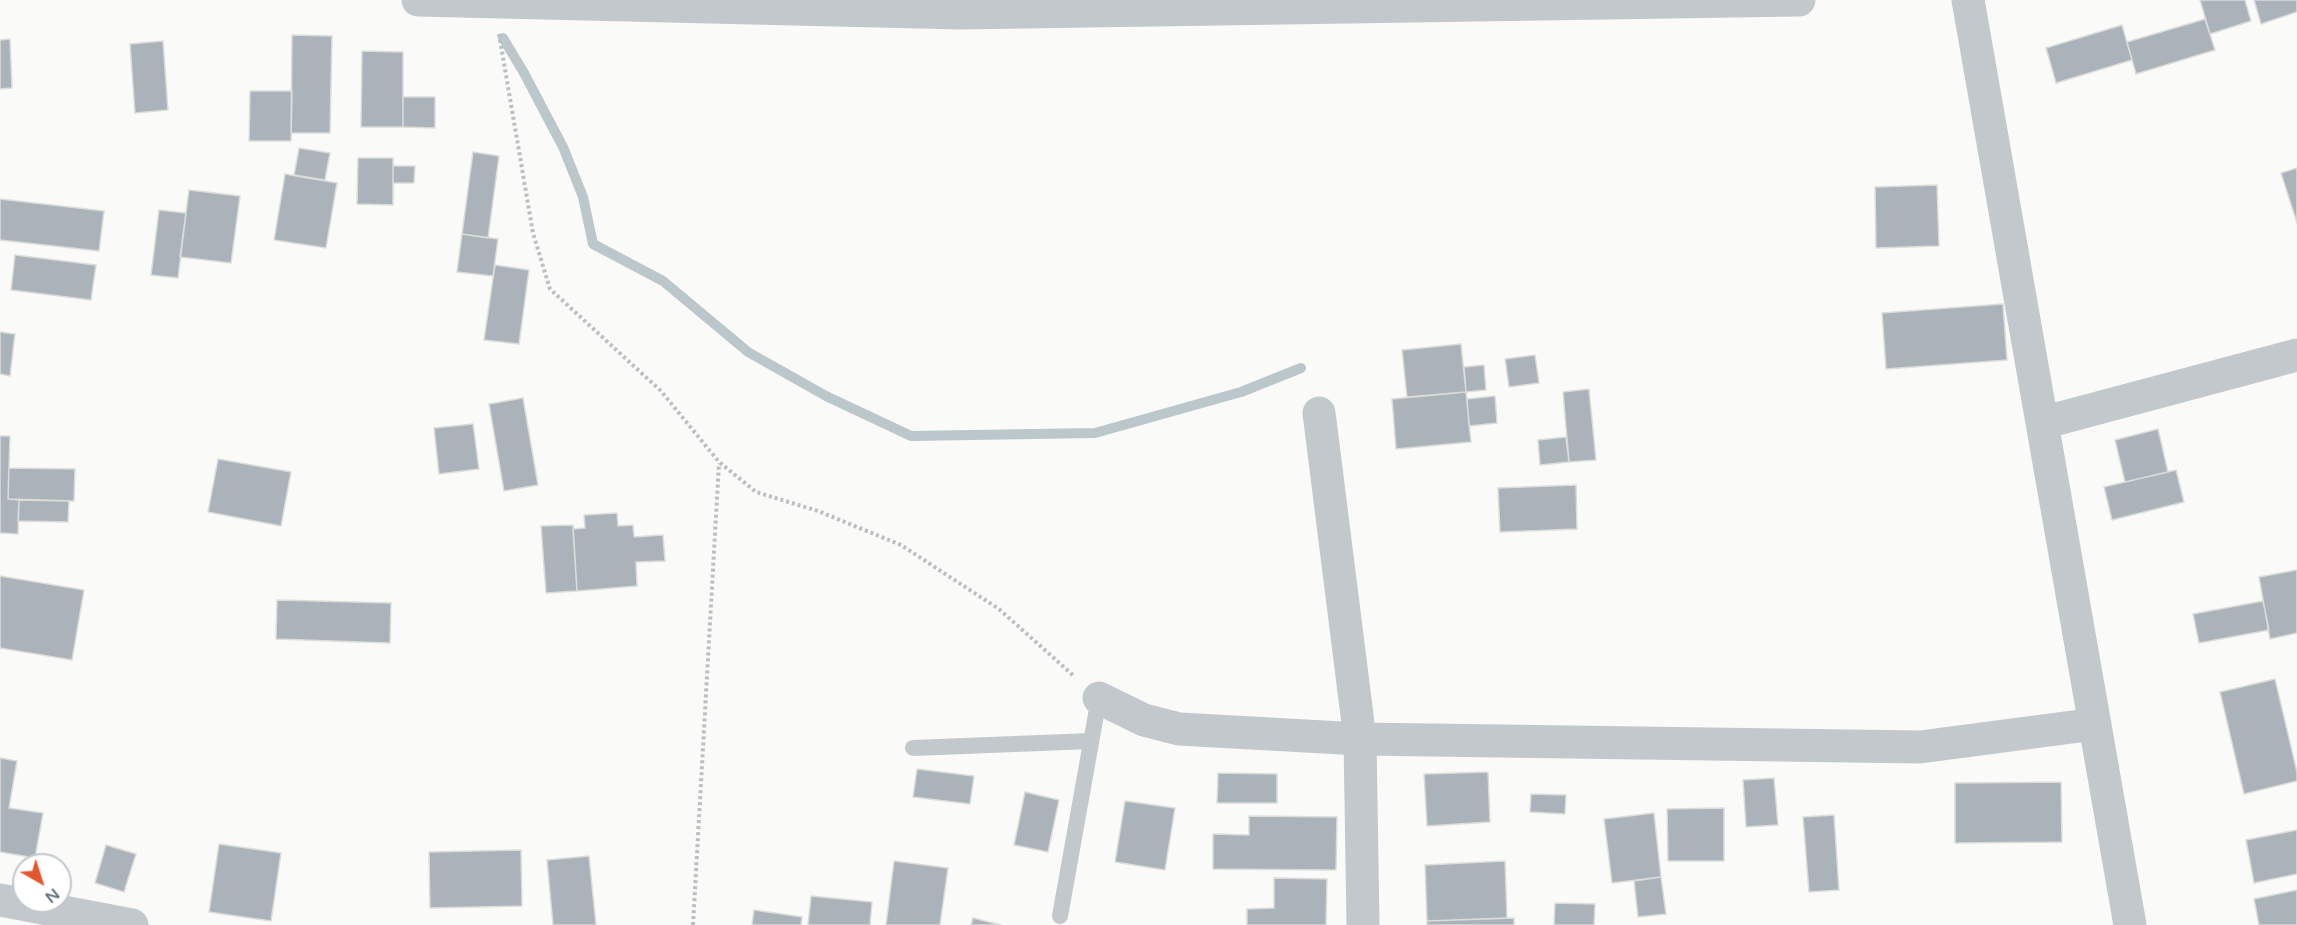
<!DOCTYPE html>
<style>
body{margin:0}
#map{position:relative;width:2297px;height:925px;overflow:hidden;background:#fafaf8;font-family:"Varela Round",sans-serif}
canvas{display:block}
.north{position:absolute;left:12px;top:853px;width:60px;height:60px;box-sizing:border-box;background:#fff;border:2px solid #c1c8cd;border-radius:50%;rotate:141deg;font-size:16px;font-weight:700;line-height:24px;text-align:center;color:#657683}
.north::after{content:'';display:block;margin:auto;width:21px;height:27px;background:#e4572e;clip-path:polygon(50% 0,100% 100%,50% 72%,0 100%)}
</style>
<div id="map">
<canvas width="2297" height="925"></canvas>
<div class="north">N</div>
</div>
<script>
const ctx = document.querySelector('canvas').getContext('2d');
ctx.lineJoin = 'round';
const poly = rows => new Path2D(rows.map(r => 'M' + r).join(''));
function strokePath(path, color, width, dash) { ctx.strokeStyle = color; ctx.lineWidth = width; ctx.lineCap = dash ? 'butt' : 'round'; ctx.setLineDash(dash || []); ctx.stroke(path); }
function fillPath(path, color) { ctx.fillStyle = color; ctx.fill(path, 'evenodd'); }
strokePath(poly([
 [503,38,524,73,563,147,583,197,593,244,663,281,748,352,826,396,911,436,1095,433,1241,392,1301,368]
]), '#bbc7cb', 10);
const building = poly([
 [2200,0,2245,0,2251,21,2210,34,2200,0],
 [2254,0,2297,0,2297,12,2261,24,2254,0],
 [2205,19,2215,50,2136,74,2127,42,2205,19],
 [2122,25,2132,60,2056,83,2046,48,2122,25],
 [292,35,332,36,330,133,291,133,292,35],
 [10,39,12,88,0,89,0,40,10,39],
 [163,41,168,110,135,113,130,44,163,41],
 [362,51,403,52,403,127,361,127,362,51],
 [250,91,292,91,291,141,249,141,250,91],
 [403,97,435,97,435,128,403,127,403,97],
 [299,148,330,153,325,180,294,175,299,148],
 [473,152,499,156,488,238,462,234,473,152],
 [358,158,393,158,393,205,357,204,358,158],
 [393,166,415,166,414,183,393,183,393,166],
 [2297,168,2297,223,2281,173,2297,168],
 [285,174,337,183,326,248,274,240,285,174],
 [1937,185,1939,246,1876,248,1875,187,1937,185],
 [189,190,240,196,231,263,180,257,189,190],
 [0,199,104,211,99,251,0,240,0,199],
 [159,210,186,213,178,278,151,275,159,210],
 [462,234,498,239,493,276,457,272,462,234],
 [15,255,96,265,91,300,11,290,15,255],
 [495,265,529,270,519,344,484,340,495,265],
 [2003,304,2007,360,1886,369,1882,313,2003,304],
 [0,332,15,334,10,376,0,374,0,332],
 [1461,344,1466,392,1407,397,1402,350,1461,344],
 [1535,355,1539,383,1509,387,1505,359,1535,355],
 [1484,365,1486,390,1466,392,1464,367,1484,365],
 [1589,389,1596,460,1569,462,1563,392,1589,389],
 [1466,392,1471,442,1396,449,1392,399,1466,392],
 [1495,396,1497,423,1469,426,1467,399,1495,396],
 [523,398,538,485,504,491,489,404,523,398],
 [473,424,479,469,439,474,434,428,473,424],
 [2158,429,2168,472,2125,482,2115,440,2158,429],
 [0,436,10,436,8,499,19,500,18,534,0,533,0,436],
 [1566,437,1569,462,1540,465,1538,440,1566,437],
 [218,459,291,472,281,526,208,512,218,459],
 [9,468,75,469,74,501,8,499,9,468],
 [2176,470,2184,502,2112,520,2104,487,2176,470],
 [1576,485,1577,529,1500,532,1498,488,1576,485],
 [19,500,69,501,68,522,18,521,19,500],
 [617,513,618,526,633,525,634,537,663,535,665,561,636,562,637,586,577,591,573,529,585,528,584,515,617,513],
 [573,525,577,591,546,593,541,526,573,525],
 [2297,570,2297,633,2270,639,2259,577,2297,570],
 [0,576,84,590,72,660,0,648,0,576],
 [277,600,391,603,390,643,276,639,277,600],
 [2263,601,2269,630,2199,643,2193,614,2263,601],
 [2275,679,2297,772,2297,781,2244,794,2220,692,2275,679],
 [0,758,17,761,9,808,43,813,35,858,0,852,0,758],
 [917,769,974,776,970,804,913,797,917,769],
 [1488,772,1490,822,1427,826,1424,774,1488,772],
 [1218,773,1277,774,1277,803,1217,803,1218,773],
 [1774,778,1778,825,1746,827,1743,780,1774,778],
 [2061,782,2062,842,1955,843,1955,783,2061,782],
 [1025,792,1059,800,1048,852,1014,845,1025,792],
 [1531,794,1566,795,1565,814,1530,812,1531,794],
 [1125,801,1175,808,1165,870,1115,862,1125,801],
 [1724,808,1724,861,1668,861,1667,809,1724,808],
 [1654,813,1661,877,1612,883,1604,819,1654,813],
 [1834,815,1839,890,1809,892,1803,817,1834,815],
 [1249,816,1337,817,1336,870,1213,869,1213,834,1249,835,1249,816],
 [2297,830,2297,874,2254,883,2246,840,2297,830],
 [219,844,281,853,271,921,209,912,219,844],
 [106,845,136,854,124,892,95,883,106,845],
 [521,850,522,906,430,908,429,852,521,850],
 [589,856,596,925,553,925,547,860,589,856],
 [894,861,948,868,940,925,886,925,894,861],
 [1505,861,1507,918,1427,921,1425,865,1505,861],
 [1661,877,1666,914,1638,917,1634,881,1661,877],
 [1274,878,1327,879,1326,925,1247,925,1247,909,1274,908,1274,878],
 [2297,890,2297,925,2259,925,2254,899,2297,890],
 [811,896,872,902,870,925,808,925,811,896],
 [1555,903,1595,904,1594,925,1554,925,1555,903],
 [754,910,802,917,801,925,752,925,754,910],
 [973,918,1001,925,971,925,973,918],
 [1514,918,1514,925,1427,925,1427,921,1514,918]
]);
fillPath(building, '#aab3b9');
strokePath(building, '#dcdcda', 1.5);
strokePath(poly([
 [499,34,533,233,550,289,661,391,719,462,756,492,818,511,901,545,999,609,1074,676],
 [693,925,719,463]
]), '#bbbfc2', 4, [3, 3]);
strokePath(poly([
 [913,748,1091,741],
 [1060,916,1099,698]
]), '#c3c8cc', 16);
strokePath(poly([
 [418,0,961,13,1799,0],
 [1968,0,2130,925],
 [1319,413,1360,739,1363,925],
 [2042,423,2297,355],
 [1099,698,1144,720,1179,729,1360,739,1920,747,2095,724],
 [0,900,132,925]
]), '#c3c8cc', 33);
</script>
